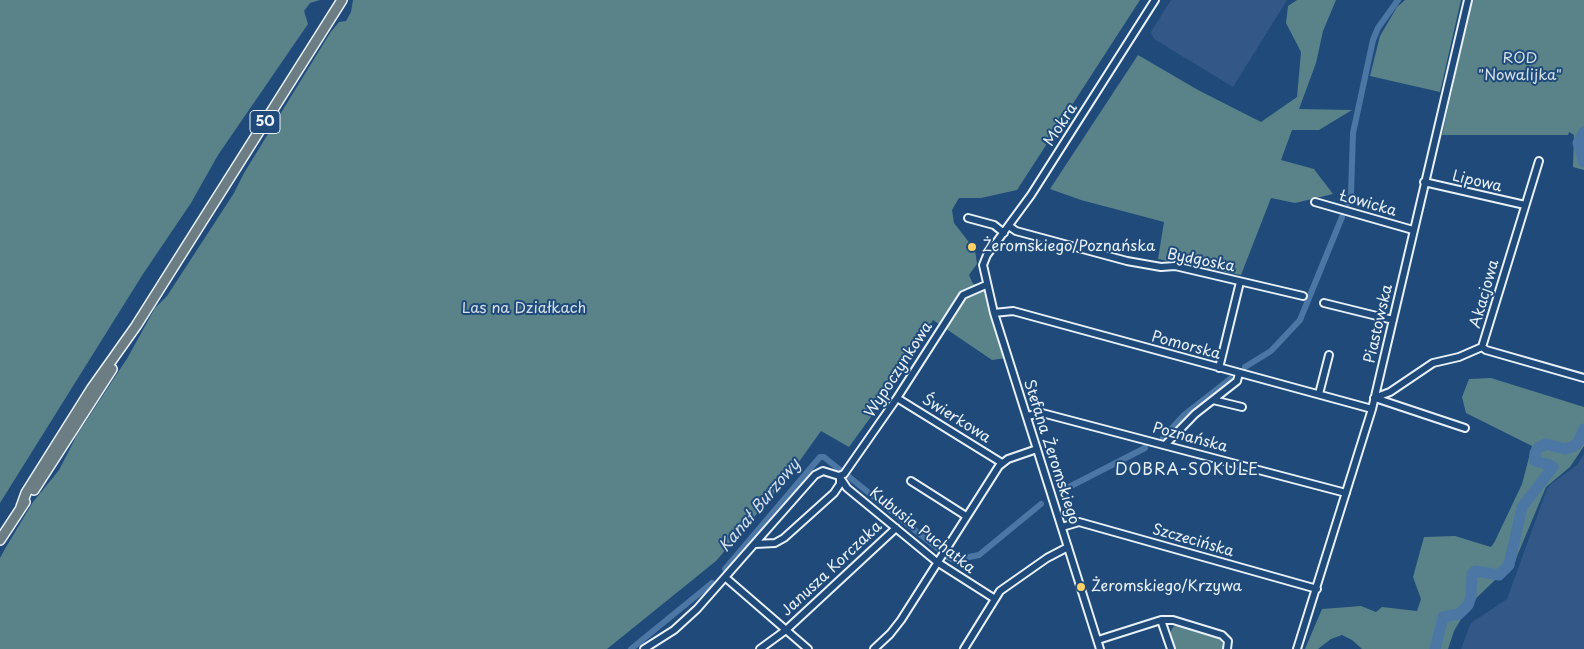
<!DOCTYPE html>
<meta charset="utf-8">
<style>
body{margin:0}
canvas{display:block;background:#1f4a7a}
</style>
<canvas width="1584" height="649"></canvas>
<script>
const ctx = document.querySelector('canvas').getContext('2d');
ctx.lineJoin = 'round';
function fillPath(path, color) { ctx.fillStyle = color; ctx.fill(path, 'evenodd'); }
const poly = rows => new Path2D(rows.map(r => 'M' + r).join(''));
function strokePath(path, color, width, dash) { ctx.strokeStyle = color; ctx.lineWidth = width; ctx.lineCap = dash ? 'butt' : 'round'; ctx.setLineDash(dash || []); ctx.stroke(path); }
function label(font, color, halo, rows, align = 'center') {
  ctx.font = font + ' "Playpen Sans",sans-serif'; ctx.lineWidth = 4; ctx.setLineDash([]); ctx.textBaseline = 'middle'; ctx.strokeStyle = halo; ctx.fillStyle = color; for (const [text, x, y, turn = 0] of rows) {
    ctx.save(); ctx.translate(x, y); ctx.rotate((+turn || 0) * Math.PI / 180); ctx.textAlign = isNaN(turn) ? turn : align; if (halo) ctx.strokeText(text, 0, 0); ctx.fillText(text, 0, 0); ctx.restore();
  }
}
fillPath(poly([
 [1171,0,1287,0,1233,87,1154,39,1151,32],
 [1584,454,1584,649,1461,649,1471,623,1507,599,1547,489,1551,484,1577,465]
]), '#335786');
fillPath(poly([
 [0,0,320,0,310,3,304,11,308,24,218,155,191,203,143,274,0,503],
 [353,0,1140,0,1017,190,981,198,959,198,952,210,954,223,975,250,977,264,969,275,973,284,983,285,1006,358,992,360,933,320,894,385,849,447,821,431,786,480,716,561,607,649,0,649,0,558,6,547,33,502,59,470,77,435,128,357,155,308,167,296,234,193,244,173,330,33,339,22,346,21,351,12],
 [1297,0,1336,0,1323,31,1316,63,1299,109,1352,110,1319,130,1292,130,1281,160,1314,169,1333,194,1295,203,1271,198,1241,275,1158,259,1164,222,1081,200,1050,189,1138,55,1198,90,1261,122,1297,97,1301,52,1286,23,1288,6],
 [1405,0,1461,0,1440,92,1370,76,1380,36,1397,7],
 [1472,0,1584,0,1584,170,1573,167,1574,135,1569,132,1568,135,1442,135],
 [1491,378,1584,407,1584,446,1570,467,1546,487,1515,561,1470,604,1454,631,1448,649,1362,649,1352,640,1342,635,1331,639,1318,649,1305,649,1322,609,1361,606,1376,612,1382,607,1417,611,1421,599,1413,577,1424,537,1455,536,1491,547,1495,541,1522,484,1532,446,1466,413,1462,397,1469,379],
 [1178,625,1217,636,1222,643,1223,649,1175,649,1170,633,1173,627]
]), '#598289');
strokePath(poly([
 [1348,203,1351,194,1353,133,1373,40,1378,28,1398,0],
 [1245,367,1271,351,1300,320,1342,217],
 [1163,438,1184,415,1230,379],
 [848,476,937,548],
 [1067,488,1145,448],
 [948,557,954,560,979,555,1041,504],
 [725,569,820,457,824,457,840,470],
 [631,649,712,583]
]), '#4c77a4', 6);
strokePath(poly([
 [1584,132,1578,143,1584,162],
 [1435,649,1443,617,1459,614,1468,605,1471,597,1472,574,1475,571,1499,575,1509,565,1522,507,1553,467,1550,465,1535,461,1535,453,1538,448,1546,444,1565,449,1572,447,1577,444,1584,429]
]), '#4c77a4', 11);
const minor = poly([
 [1424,182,1525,205],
 [1315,202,1413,230],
 [968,218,994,225,1004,233],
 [1009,226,1016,231,1127,261,1161,267,1175,266,1303,296],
 [1324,303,1393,320],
 [994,313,1013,311,1372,409],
 [1482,347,1486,350,1584,378],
 [1219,368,1240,282],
 [1319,394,1329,355],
 [897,398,1002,463],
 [1374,398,1390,392,1433,363,1459,357,1482,347,1539,161],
 [1375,398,1465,428],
 [1213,400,1242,407],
 [1027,416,1042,413,1346,493],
 [1165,445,1195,414,1237,381,1239,373],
 [839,476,847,488,937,562,995,599],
 [911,481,966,516],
 [1062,527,1079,522,1317,589],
 [755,544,775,543,784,538,834,493,840,484,840,478],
 [726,578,808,649],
 [1161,620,1171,649],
 [1098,640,1161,620,1173,620,1222,635,1228,641,1227,649],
 [644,649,674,630,697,609,815,475,823,471,839,476,844,474,897,398,963,295,986,285],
 [760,649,786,630,896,528],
 [874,649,890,634,901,620,999,466,1008,459,1037,449],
 [964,649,1000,591,1047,558,1068,547],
 [1100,649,994,313,983,265,987,255,1031,195,1155,0],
 [1297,649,1372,409,1468,0]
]);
const major = poly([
 [34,490,112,369],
 [21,507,26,493,92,388,136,326,342,0],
 [0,540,25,502]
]);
strokePath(minor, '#e8f1f8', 10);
strokePath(major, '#e8f1f8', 12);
strokePath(minor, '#1f4a7a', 6);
strokePath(major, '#6c7e84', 9);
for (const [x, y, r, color] of [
 [972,247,5,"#ffd166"],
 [1081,587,5,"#ffd166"]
]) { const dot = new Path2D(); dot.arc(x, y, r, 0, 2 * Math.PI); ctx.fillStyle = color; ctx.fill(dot); strokePath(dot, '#1f4a7a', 2); }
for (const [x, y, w] of [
 [265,122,30]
]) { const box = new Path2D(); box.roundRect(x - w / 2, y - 11.5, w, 23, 4); ctx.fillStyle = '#1f4a7a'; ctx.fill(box); strokePath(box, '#e8f1f8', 1); }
label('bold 14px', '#e8f1f8', null, [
 ["50",265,122]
]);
label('15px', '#d3e0e7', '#1f4a7a', [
 ["ROD",1520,59],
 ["\"Nowalijka\"",1520,76],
 ["Las na Działkach",524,309]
]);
label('15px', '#e8f1f8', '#1f4a7a', [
 ["Mokra",1061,125,-57],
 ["Lipowa",1477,182,13],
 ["Łowicka",1368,204,16],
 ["Bydgoska",1201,261,11],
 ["Akacjowa",1485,294,-74],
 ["Piastowska",1379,324,-77],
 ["Pomorska",1186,346,15],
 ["Wypoczynkowa",899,370,-57],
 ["Świerkowa",956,419,32],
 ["Poznańska",1190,438,15],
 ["Stefana Żeromskiego",1051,452,72],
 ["Kubusia Puchatka",922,531,38],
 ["Szczecińska",1193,541,16],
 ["Janusza Korczaka",832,569,-43]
]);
label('15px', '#e8f1f8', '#1f4a7a', [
 ["Żeromskiego/Poznańska",982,247],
 ["Żeromskiego/Krzywa",1091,587]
], 'left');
ctx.letterSpacing = '1px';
label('16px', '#e8f1f8', '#1f4a7a', [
 ["DOBRA-SOKULE",1187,471]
]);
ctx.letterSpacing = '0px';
label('italic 16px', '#d1dfeb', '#1f4a7a', [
 ["Kanał Burzowy",760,506,-50]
]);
</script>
